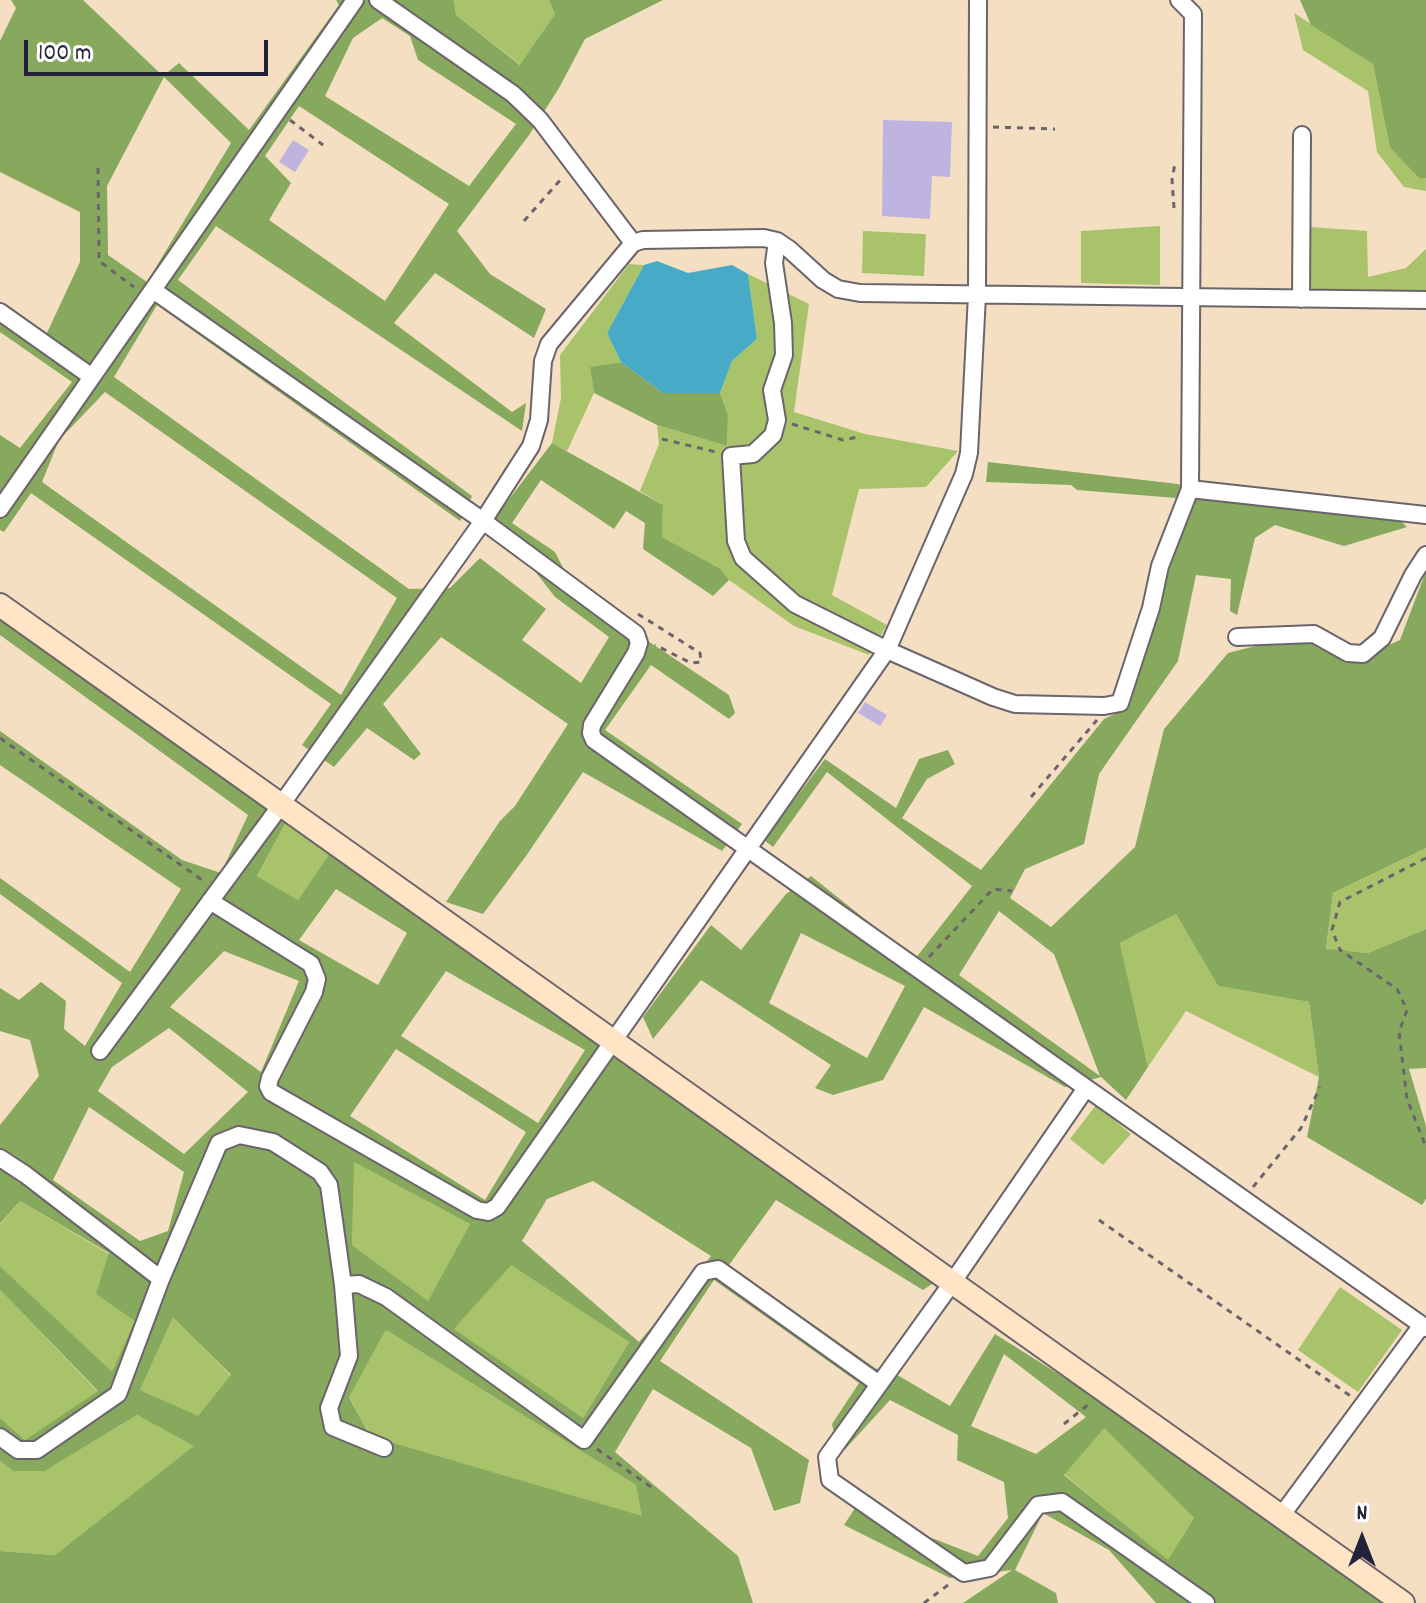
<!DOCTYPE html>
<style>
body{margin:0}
#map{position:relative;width:1426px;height:1603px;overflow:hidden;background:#f4dfc3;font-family:Dekko,sans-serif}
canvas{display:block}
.north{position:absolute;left:1322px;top:1499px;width:80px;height:80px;-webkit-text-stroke:6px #fff;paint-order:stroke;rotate:0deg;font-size:22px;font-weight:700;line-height:32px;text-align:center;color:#22223b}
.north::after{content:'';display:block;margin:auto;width:28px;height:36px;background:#22223b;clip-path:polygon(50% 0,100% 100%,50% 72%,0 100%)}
.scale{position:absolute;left:24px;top:40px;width:244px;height:36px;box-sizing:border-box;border:4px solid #22223b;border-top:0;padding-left:10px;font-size:24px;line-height:28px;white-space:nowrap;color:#22223b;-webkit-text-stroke:6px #fff;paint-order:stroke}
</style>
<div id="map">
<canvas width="1426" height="1603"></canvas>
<div class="north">N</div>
<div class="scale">100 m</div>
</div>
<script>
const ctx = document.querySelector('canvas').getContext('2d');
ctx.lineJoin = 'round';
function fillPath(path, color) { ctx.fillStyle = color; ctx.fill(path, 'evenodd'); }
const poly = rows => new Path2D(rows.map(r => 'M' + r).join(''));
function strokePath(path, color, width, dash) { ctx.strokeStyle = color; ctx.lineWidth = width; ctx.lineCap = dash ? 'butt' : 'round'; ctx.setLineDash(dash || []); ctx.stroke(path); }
fillPath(poly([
 [454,0,549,0,555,14,521,65,456,15],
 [1294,13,1373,64,1390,148,1420,179,1426,178,1426,191,1404,187,1377,152,1368,91,1303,50],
 [1160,226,1160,285,1081,283,1081,231],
 [1310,227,1367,231,1368,277,1406,268,1426,249,1426,294,1311,292],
 [863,231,926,234,924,276,862,273],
 [629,264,644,265,607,333,621,362,590,367,594,393,567,451,552,443,561,398,560,355],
 [748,274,809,304,794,412,865,434,958,451,926,487,859,489,832,595,887,625,869,655,794,626,729,580,721,569,662,537,663,505,640,491,659,444,657,425,727,446,728,415,720,393,732,361,757,339],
 [286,822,329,854,298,900,257,876],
 [1426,848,1426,929,1368,953,1326,950,1333,893],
 [1176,914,1218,986,1309,1002,1319,1077,1186,1011,1148,1067,1120,943],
 [1096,1105,1131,1134,1103,1165,1070,1139],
 [353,1161,470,1224,428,1302,352,1245],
 [20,1201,109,1254,136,1320,112,1373,0,1266,0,1225],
 [511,1264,629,1342,583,1418,453,1330],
 [1340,1287,1402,1330,1358,1392,1298,1350],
 [0,1290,98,1392,25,1440,0,1418],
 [173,1316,231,1376,198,1417,140,1390],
 [386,1330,636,1485,643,1517,370,1436,349,1396],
 [137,1415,195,1446,55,1555,0,1551,0,1461,13,1471,45,1471],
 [1103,1427,1194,1518,1168,1561,1064,1474]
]), '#a8c369');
fillPath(poly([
 [11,0,83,0,163,76,179,63,249,130,339,5,336,0,454,0,456,15,520,65,555,14,549,0,663,0,585,39,559,88,529,135,457,231,490,274,546,309,534,338,435,273,394,323,512,412,526,403,522,431,216,226,178,280,472,496,460,521,157,305,114,377,409,589,450,588,480,558,546,609,522,640,581,683,609,637,555,597,494,519,552,443,663,505,662,537,721,569,729,580,713,596,643,549,645,523,626,511,614,529,541,480,512,523,555,552,576,593,729,695,735,713,729,719,651,665,605,730,742,824,722,851,583,772,526,856,483,914,446,902,500,821,515,806,568,724,441,637,383,704,421,754,414,760,367,728,334,767,302,745,331,704,31,493,4,532,0,530,0,435,20,448,72,382,0,332,0,303,46,335,80,262,80,212,0,172,0,41,16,8],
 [382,18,410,36,418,60,516,124,469,186,325,96,353,38],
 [164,77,231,143,147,282,108,255,107,186],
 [299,106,449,204,385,301,269,220,291,183,265,156],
 [105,392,397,598,341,695,42,482,59,440],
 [1300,0,1426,0,1426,178,1420,179,1390,148,1373,64,1311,25],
 [621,362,663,393,720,393,728,415,727,446,657,425,594,393,590,367],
 [988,462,1178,484,1195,495,1397,517,1407,527,1344,546,1275,525,1255,538,1237,615,1230,611,1231,579,1196,575,1178,661,1099,774,1084,844,1025,869,1010,898,1051,927,1135,847,1164,729,1228,653,1303,634,1357,659,1400,640,1426,571,1426,848,1333,893,1326,949,1368,953,1426,929,1426,1068,1409,1069,1426,1126,1426,1199,1422,1205,1307,1137,1319,1077,1309,1002,1218,986,1176,914,1120,943,1148,1067,1126,1100,1101,1077,1065,1087,924,1007,883,1080,833,1095,815,1088,831,1065,701,980,653,1039,643,1017,711,925,741,950,786,894,811,876,915,959,972,886,827,772,773,847,764,840,825,759,896,808,919,759,948,750,955,764,927,779,902,818,981,870,1104,719,1127,708,1186,514,1176,498,1077,490,1071,485,986,482],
 [999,911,1054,954,1100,1076,959,975],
 [801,933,905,986,867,1058,769,1003],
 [0,610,286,822,257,876,298,900,329,854,935,1282,923,1290,776,1200,729,1265,875,1368,899,1376,950,1406,995,1334,1119,1412,1386,1603,1156,1603,1109,1550,1043,1513,1015,1570,1056,1593,1058,1603,963,1603,1012,1570,950,1578,844,1525,855,1508,978,1556,1008,1518,1004,1482,957,1460,958,1435,890,1400,839,1456,832,1424,859,1383,714,1280,660,1361,809,1460,800,1503,774,1511,751,1448,653,1389,615,1452,738,1556,753,1603,0,1603,0,1551,55,1555,194,1446,137,1415,45,1471,13,1471,0,1461,0,1418,25,1440,98,1391,0,1290,0,1266,112,1372,135,1321,96,1294,109,1253,20,1201,0,1224,0,1125,39,1076,30,1040,0,1031,0,988,19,1000,41,982,66,1001,64,1029,85,1046,122,983,0,894,0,878,130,972,181,889,0,765,0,731,182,860,221,873,248,815,0,635],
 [336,889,407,933,378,985,299,940],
 [224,951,299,981,261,1072,170,1007],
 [446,971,585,1050,538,1123,401,1036],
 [169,1028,248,1092,184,1154,98,1091,112,1067],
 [396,1049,526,1132,485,1200,350,1116],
 [89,1107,184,1172,168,1231,140,1241,53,1180],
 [354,1162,470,1224,428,1301,352,1245],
 [593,1181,711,1256,639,1342,522,1241,547,1199],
 [511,1265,629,1342,583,1418,454,1329],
 [173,1317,231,1375,198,1416,140,1390],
 [386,1330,636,1485,642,1516,370,1436,349,1397],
 [1004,1354,1086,1417,1036,1454,971,1426],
 [1104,1428,1194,1518,1168,1560,1064,1475]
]), '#86a95d');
fillPath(poly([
 [657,261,688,273,732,265,748,274,757,339,732,361,720,393,663,393,621,362,607,333,644,265]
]), '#47abc7');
fillPath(poly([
 [883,120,952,122,950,177,932,176,930,219,882,216],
 [293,140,309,150,295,172,279,162],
 [865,702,887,715,880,726,858,713]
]), '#bfb4df');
const street = poly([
 [378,0,513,94,540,120,633,243],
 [777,241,774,263,783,323,784,355,772,390,777,420,773,435,753,454,731,456,736,541,743,558,795,604,887,650,993,697,1015,704,1104,706,1120,703,1151,608,1160,566,1190,489,1193,14,1179,0],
 [153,290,483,521,636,634,639,643,636,653,592,725,591,733,594,740,1426,1328],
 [1301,299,1302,135],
 [0,312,92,377],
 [1190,489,1426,515],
 [0,509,355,0],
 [1237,637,1314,634,1348,653,1363,654,1382,638,1413,575,1426,555],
 [210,901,311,964,317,979,314,992,270,1078,268,1086,271,1092,477,1210,488,1212,497,1207,887,650,964,474,969,453,977,295,978,0],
 [100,1051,281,805,483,521,531,446,539,420,543,361,549,344,633,243,643,240,764,238,777,241,789,249,823,280,838,289,860,293,1426,300],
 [1086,1088,952,1283,827,1457,830,1480,964,1573,990,1568,1038,1505,1062,1502,1206,1603],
 [0,1158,26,1175,161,1279],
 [343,1285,359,1284,386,1297,584,1440,703,1272,718,1269,879,1384],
 [0,1437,18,1450,37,1450,118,1394,161,1279,219,1143,239,1135,273,1142,320,1172,329,1185,343,1285,349,1356,329,1408,333,1427,384,1448],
 [1281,1516,1422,1325]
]);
const secondary = poly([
 [0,605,1403,1603]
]);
strokePath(street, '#6c646b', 20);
strokePath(secondary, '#6c646b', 26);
strokePath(poly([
 [290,120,323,145],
 [993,127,1055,129],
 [98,168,99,261,134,287],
 [1174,208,1172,180,1175,163],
 [524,221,563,177],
 [792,424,843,440,858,437],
 [662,439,716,452],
 [638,614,700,653,701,662,691,663,655,645],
 [0,738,205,882],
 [1031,797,1097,720],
 [1426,858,1340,902,1332,930,1340,950,1397,989,1407,1010,1399,1032,1407,1099,1426,1147],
 [929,957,993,889,1012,891],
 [1253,1187,1301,1128,1320,1087],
 [1099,1220,1352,1397],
 [1064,1424,1089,1404],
 [597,1449,651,1487],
 [924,1603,952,1582]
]), '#6c646b', 3, [6, 6]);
strokePath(street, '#fff', 16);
strokePath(secondary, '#ffe4c6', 22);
</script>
